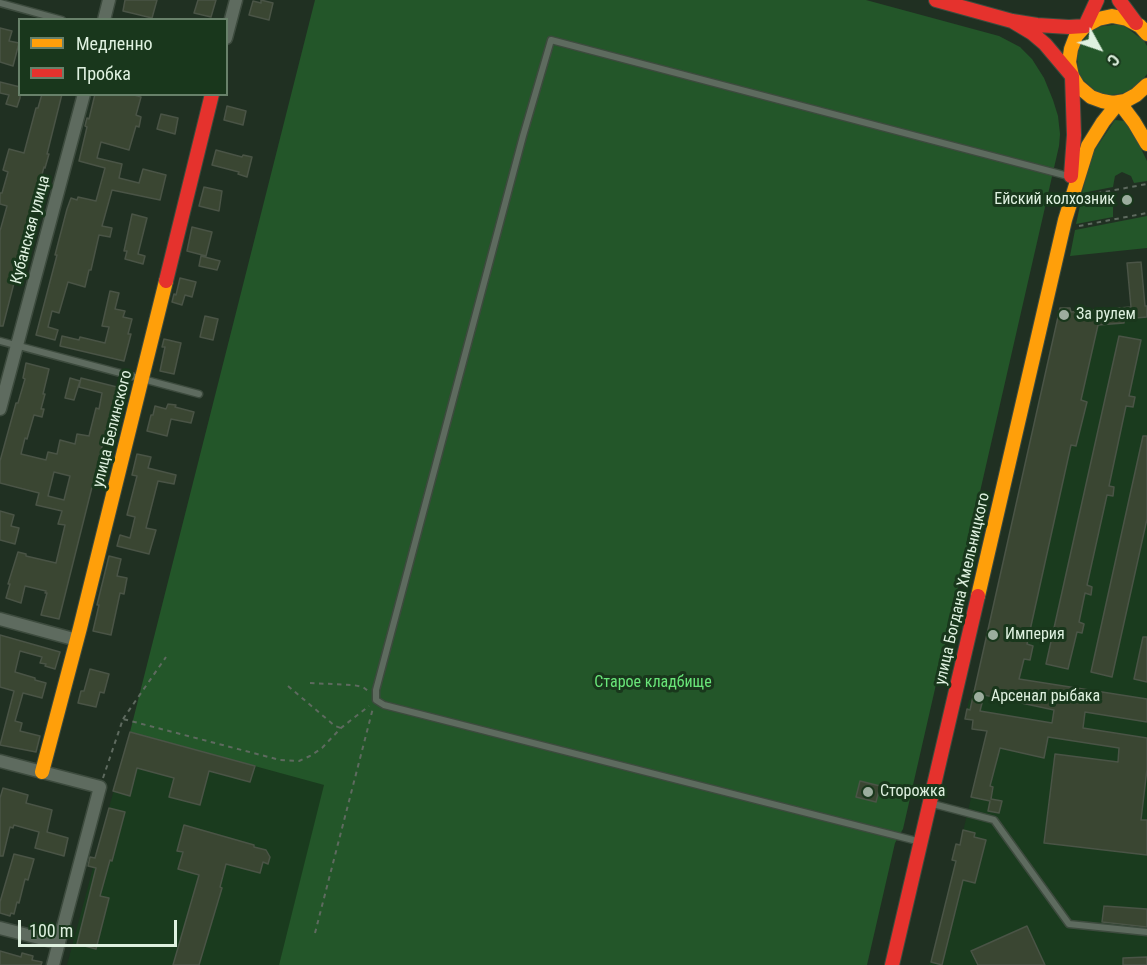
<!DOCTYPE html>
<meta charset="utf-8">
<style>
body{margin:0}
#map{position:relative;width:1147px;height:965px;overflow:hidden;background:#203022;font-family:"Roboto Condensed",sans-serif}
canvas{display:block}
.legend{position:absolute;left:18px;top:18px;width:210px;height:78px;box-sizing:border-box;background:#19371c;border:2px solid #68816a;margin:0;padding:8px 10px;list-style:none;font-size:18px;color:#dff1e0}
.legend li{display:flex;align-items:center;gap:12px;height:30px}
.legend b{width:30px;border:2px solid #68816a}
.north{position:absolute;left:1069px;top:18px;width:60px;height:60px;-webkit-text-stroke:4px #19371c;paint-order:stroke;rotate:130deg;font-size:16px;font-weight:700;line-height:24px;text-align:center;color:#dff1e0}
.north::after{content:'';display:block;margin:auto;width:21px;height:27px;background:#dff1e0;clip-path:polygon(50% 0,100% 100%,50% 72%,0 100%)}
.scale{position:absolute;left:18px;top:920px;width:159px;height:27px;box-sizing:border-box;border:3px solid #dff1e0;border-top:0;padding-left:8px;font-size:18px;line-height:21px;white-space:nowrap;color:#dff1e0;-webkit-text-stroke:4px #19371c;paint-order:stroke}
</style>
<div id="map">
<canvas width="1147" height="965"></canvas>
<ul class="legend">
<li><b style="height:8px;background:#ff9f0a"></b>Медленно</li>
<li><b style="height:8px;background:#e5322d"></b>Пробка</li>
</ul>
<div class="north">С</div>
<div class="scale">100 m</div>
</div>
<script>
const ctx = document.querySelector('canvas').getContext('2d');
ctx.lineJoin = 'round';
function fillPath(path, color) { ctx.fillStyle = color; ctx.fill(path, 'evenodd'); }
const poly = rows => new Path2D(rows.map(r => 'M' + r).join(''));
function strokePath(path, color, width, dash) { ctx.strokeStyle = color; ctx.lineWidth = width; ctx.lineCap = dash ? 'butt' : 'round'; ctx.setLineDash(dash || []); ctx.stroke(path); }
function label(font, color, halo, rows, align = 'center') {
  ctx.font = font + ' "Roboto Condensed",sans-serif'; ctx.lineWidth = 6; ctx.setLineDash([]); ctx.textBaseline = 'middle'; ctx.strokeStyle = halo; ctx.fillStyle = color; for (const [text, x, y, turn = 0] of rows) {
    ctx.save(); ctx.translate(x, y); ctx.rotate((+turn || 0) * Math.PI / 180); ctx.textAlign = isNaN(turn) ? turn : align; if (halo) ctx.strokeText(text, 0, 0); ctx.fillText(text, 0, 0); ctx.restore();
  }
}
fillPath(poly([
 [1147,306,1147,965,928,965,931,962,955,862,952,860,956,844,960,844,987,731,972,729,973,720,965,719,967,709,969,700,973,699,1060,308,1070,308,1071,312],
 [130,732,325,785,279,965,67,965,93,868,88,866,90,857,95,858]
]), '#1a3b1e');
fillPath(poly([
 [315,0,866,0,999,36,1020,47,1032,59,1044,78,1053,100,1058,116,1060,134,1059,146,908,807,903,829,895,843,867,965,279,965,324,785,130,732],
 [1122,24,1144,41,1147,46,1147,74,1134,91,1102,97,1078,75,1077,48,1095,27],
 [1115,120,1125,121,1130,126,1147,161,1147,181,1134,183,1131,176,1122,172,1115,176,1113,187,1082,193,1092,154],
 [1113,195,1113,217,1076,224,1081,201],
 [1147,216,1147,248,1070,256,1075,230]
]), '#235629');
const building = poly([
 [125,0,157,0,152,18,123,11,125,0],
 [198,0,216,0,211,17,194,13,198,0],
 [261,0,273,3,269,20,249,15,253,1,261,3,261,0],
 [0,28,12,31,9,41,19,43,13,66,0,62,0,28],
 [0,82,20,87,20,98,17,107,6,104,9,95,0,93,0,82],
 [42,94,62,94,47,154,49,154,45,168,44,167,38,189,37,189,14,283,3,326,0,326,0,231,7,206,0,204,0,193,2,193,8,172,3,170,9,149,24,153,36,108,38,108,42,94],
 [95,94,131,94,141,97,136,115,141,117,139,127,136,126,129,150,101,142,97,158,122,164,119,178,139,183,143,169,166,175,160,200,112,190,102,226,112,228,110,237,99,235,91,270,89,270,85,287,68,282,59,313,52,311,48,327,58,330,55,340,36,335,57,255,55,255,67,209,71,198,77,200,78,197,96,201,105,168,79,161,87,127,85,126,87,118,89,119,95,94],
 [227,106,246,111,243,125,224,120,227,106],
 [161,114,178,118,175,134,157,129,161,114],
 [216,150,242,157,243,155,252,157,247,177,238,174,239,172,212,165,216,150],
 [204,187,222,191,219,211,199,206,204,187],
 [132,214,147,218,138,254,145,256,143,264,125,259,127,251,124,251,132,214],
 [192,227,212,232,206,256,187,251,192,227],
 [201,256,220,261,217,270,199,266,201,256],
 [1141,262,1145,306,1147,306,1147,317,1124,319,1124,323,1098,325,1081,400,1087,402,1076,446,1071,445,1027,644,1033,646,1030,660,1024,659,1019,679,1147,699,1147,722,1085,712,1083,728,1147,738,1147,769,1141,820,1147,820,1147,855,1044,843,1055,754,1118,762,1119,748,1048,737,1044,758,1000,748,990,786,993,787,991,799,1002,801,999,813,988,811,990,801,971,797,987,731,972,729,973,720,965,719,967,709,970,710,1060,308,1070,308,1071,312,1131,307,1127,263,1141,262],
 [984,695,1054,710,1052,723,980,711,984,695],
 [180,278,196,282,192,297,185,295,182,305,172,302,174,294,176,295,180,278],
 [110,291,119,293,115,309,125,311,123,317,132,319,128,334,131,334,124,361,60,346,62,336,79,340,80,337,105,343,109,327,102,326,110,291],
 [205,316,218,319,213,340,200,337,205,316],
 [1119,336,1141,340,1129,396,1135,397,1133,407,1126,406,1109,486,1114,487,1113,496,1107,495,1087,585,1092,587,1091,595,1085,593,1079,622,1084,624,1082,633,1077,632,1068,669,1046,664,1119,336],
 [164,339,181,343,174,374,160,371,165,347,162,347,164,339],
 [26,363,49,369,43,394,45,394,41,409,44,409,42,417,34,415,27,439,25,438,21,454,46,460,48,452,57,454,60,440,75,444,77,434,89,436,96,408,99,409,102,393,79,387,81,378,117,387,59,619,41,615,47,593,45,593,46,591,25,586,21,603,6,598,10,584,8,584,18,552,26,554,26,556,56,563,65,525,58,524,62,511,36,505,39,493,0,483,0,461,16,403,18,403,25,379,23,378,26,363],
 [54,472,70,476,64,500,48,496,54,472],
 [70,378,80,381,74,400,65,398,70,378],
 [168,404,176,405,175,407,194,412,191,423,171,419,167,436,147,431,151,415,153,415,155,406,166,409,168,404],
 [1143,436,1147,436,1147,519,1112,677,1091,672,1143,436],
 [137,454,151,457,148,468,176,475,174,484,158,481,146,528,156,530,149,554,117,546,120,535,130,538,135,517,127,515,137,476,132,475,137,454],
 [0,511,14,515,11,526,19,528,15,544,0,540,0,511],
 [109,556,121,559,117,576,127,578,124,594,120,593,111,635,93,631,99,605,97,605,109,556],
 [0,635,60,652,55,669,45,666,46,664,40,663,42,657,20,651,15,672,35,678,35,680,46,683,42,698,23,693,15,721,22,723,20,731,40,736,36,752,0,745,14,691,0,687,0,635],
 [1143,637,1147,637,1147,682,1134,679,1143,637],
 [90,669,109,674,104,693,100,692,96,707,78,703,81,691,84,691,90,669],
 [130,732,255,766,250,782,209,771,200,805,169,797,174,778,137,768,130,796,113,791,130,732],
 [860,781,880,786,876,802,856,797,860,781],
 [3,788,28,795,26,803,52,810,47,832,68,838,64,856,35,848,39,832,14,825,13,828,10,827,3,856,0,856,0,798,3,788],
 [109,808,125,812,112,861,110,860,100,896,109,898,96,949,77,944,96,868,88,866,90,857,95,858,109,808],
 [184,825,254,845,254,847,266,850,270,857,268,864,263,862,260,873,226,864,220,887,222,888,199,965,173,965,199,875,178,869,183,852,177,851,184,825],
 [963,830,975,833,974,837,986,840,975,883,963,880,942,965,931,962,956,861,952,860,956,844,960,845,963,830],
 [14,854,34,859,28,880,25,879,19,903,17,902,14,914,11,913,10,916,0,913,0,902,14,854],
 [1104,906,1147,909,1147,927,1102,922,1104,906],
 [1027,926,1045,965,978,965,971,951,1027,926],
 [0,951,21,957,22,953,33,956,32,960,42,962,41,965,0,965,0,951],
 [1147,957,1147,965,1123,965,1123,958,1147,957]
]);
fillPath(building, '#3a4632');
strokePath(building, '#4a5446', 1.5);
const lane = poly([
 [0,3,62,20],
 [0,341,199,394],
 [933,804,994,820,1069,924,1147,932],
 [917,841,384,705,376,700,376,690,523,136,551,40,1068,176]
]);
const street = poly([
 [104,20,109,0],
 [226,38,236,0],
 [0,409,84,94],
 [0,619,77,640],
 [0,761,100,787,53,965],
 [0,928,59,943]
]);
const slow = poly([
 [1147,34,1140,26,1127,19,1112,16,1098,19,1085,26,1076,36,1071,49,1069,62,1072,76,1078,86,1091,97,1102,101,1113,103,1125,101,1136,95,1147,85],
 [978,596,1065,220,1088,146,1103,122,1119,102,1134,122,1147,144],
 [42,772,80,628,166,281]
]);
const jam = poly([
 [936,0,1012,21,1037,25,1069,27,1085,26],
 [1119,0,1136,23],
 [1012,21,1032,33,1045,44,1072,76,1074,135,1071,176],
 [1085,26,1097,0],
 [166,281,212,94],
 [892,965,978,596]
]);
strokePath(lane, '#3d4b3e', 9);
strokePath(street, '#3d4b3e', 15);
strokePath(slow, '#3d4b3e', 16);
strokePath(jam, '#3d4b3e', 16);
strokePath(poly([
 [1088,195,1147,184],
 [1079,226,1147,213],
 [310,683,353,685,363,687,368,691],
 [288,686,335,726,341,728],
 [123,719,166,657],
 [103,778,123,719,280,760,299,761,310,756,322,748,341,728,369,706],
 [315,933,373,708]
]), '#5e6a5f', 2, [4.5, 4.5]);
strokePath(lane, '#5e6b5f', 6);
strokePath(street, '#5e6b5f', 12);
strokePath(slow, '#ff9f0a', 14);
strokePath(jam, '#e5322d', 14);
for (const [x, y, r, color] of [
 [1127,200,6,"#9cad9e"],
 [1064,315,6,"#9cad9e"],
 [993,635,6,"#9cad9e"],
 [979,697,6,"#9cad9e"],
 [868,792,6,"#9cad9e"]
]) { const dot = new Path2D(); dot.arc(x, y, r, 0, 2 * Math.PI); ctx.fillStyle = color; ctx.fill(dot); strokePath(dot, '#19371c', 2); }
label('16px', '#dff1e0', '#19371c', [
 ["Ейский колхозник",1115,200,"right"],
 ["За рулем",1076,315],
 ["Империя",1005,635],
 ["Арсенал рыбака",991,697],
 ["Сторожка",880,792]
], 'left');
label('16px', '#dff1e0', '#19371c', [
 ["Кубанская улица",31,230,-75],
 ["улица Белинского",113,429,-76],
 ["улица Богдана Хмельницкого",963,589,-77]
]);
label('16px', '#69e679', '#19371c', [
 ["Старое кладбище",653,683]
]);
</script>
